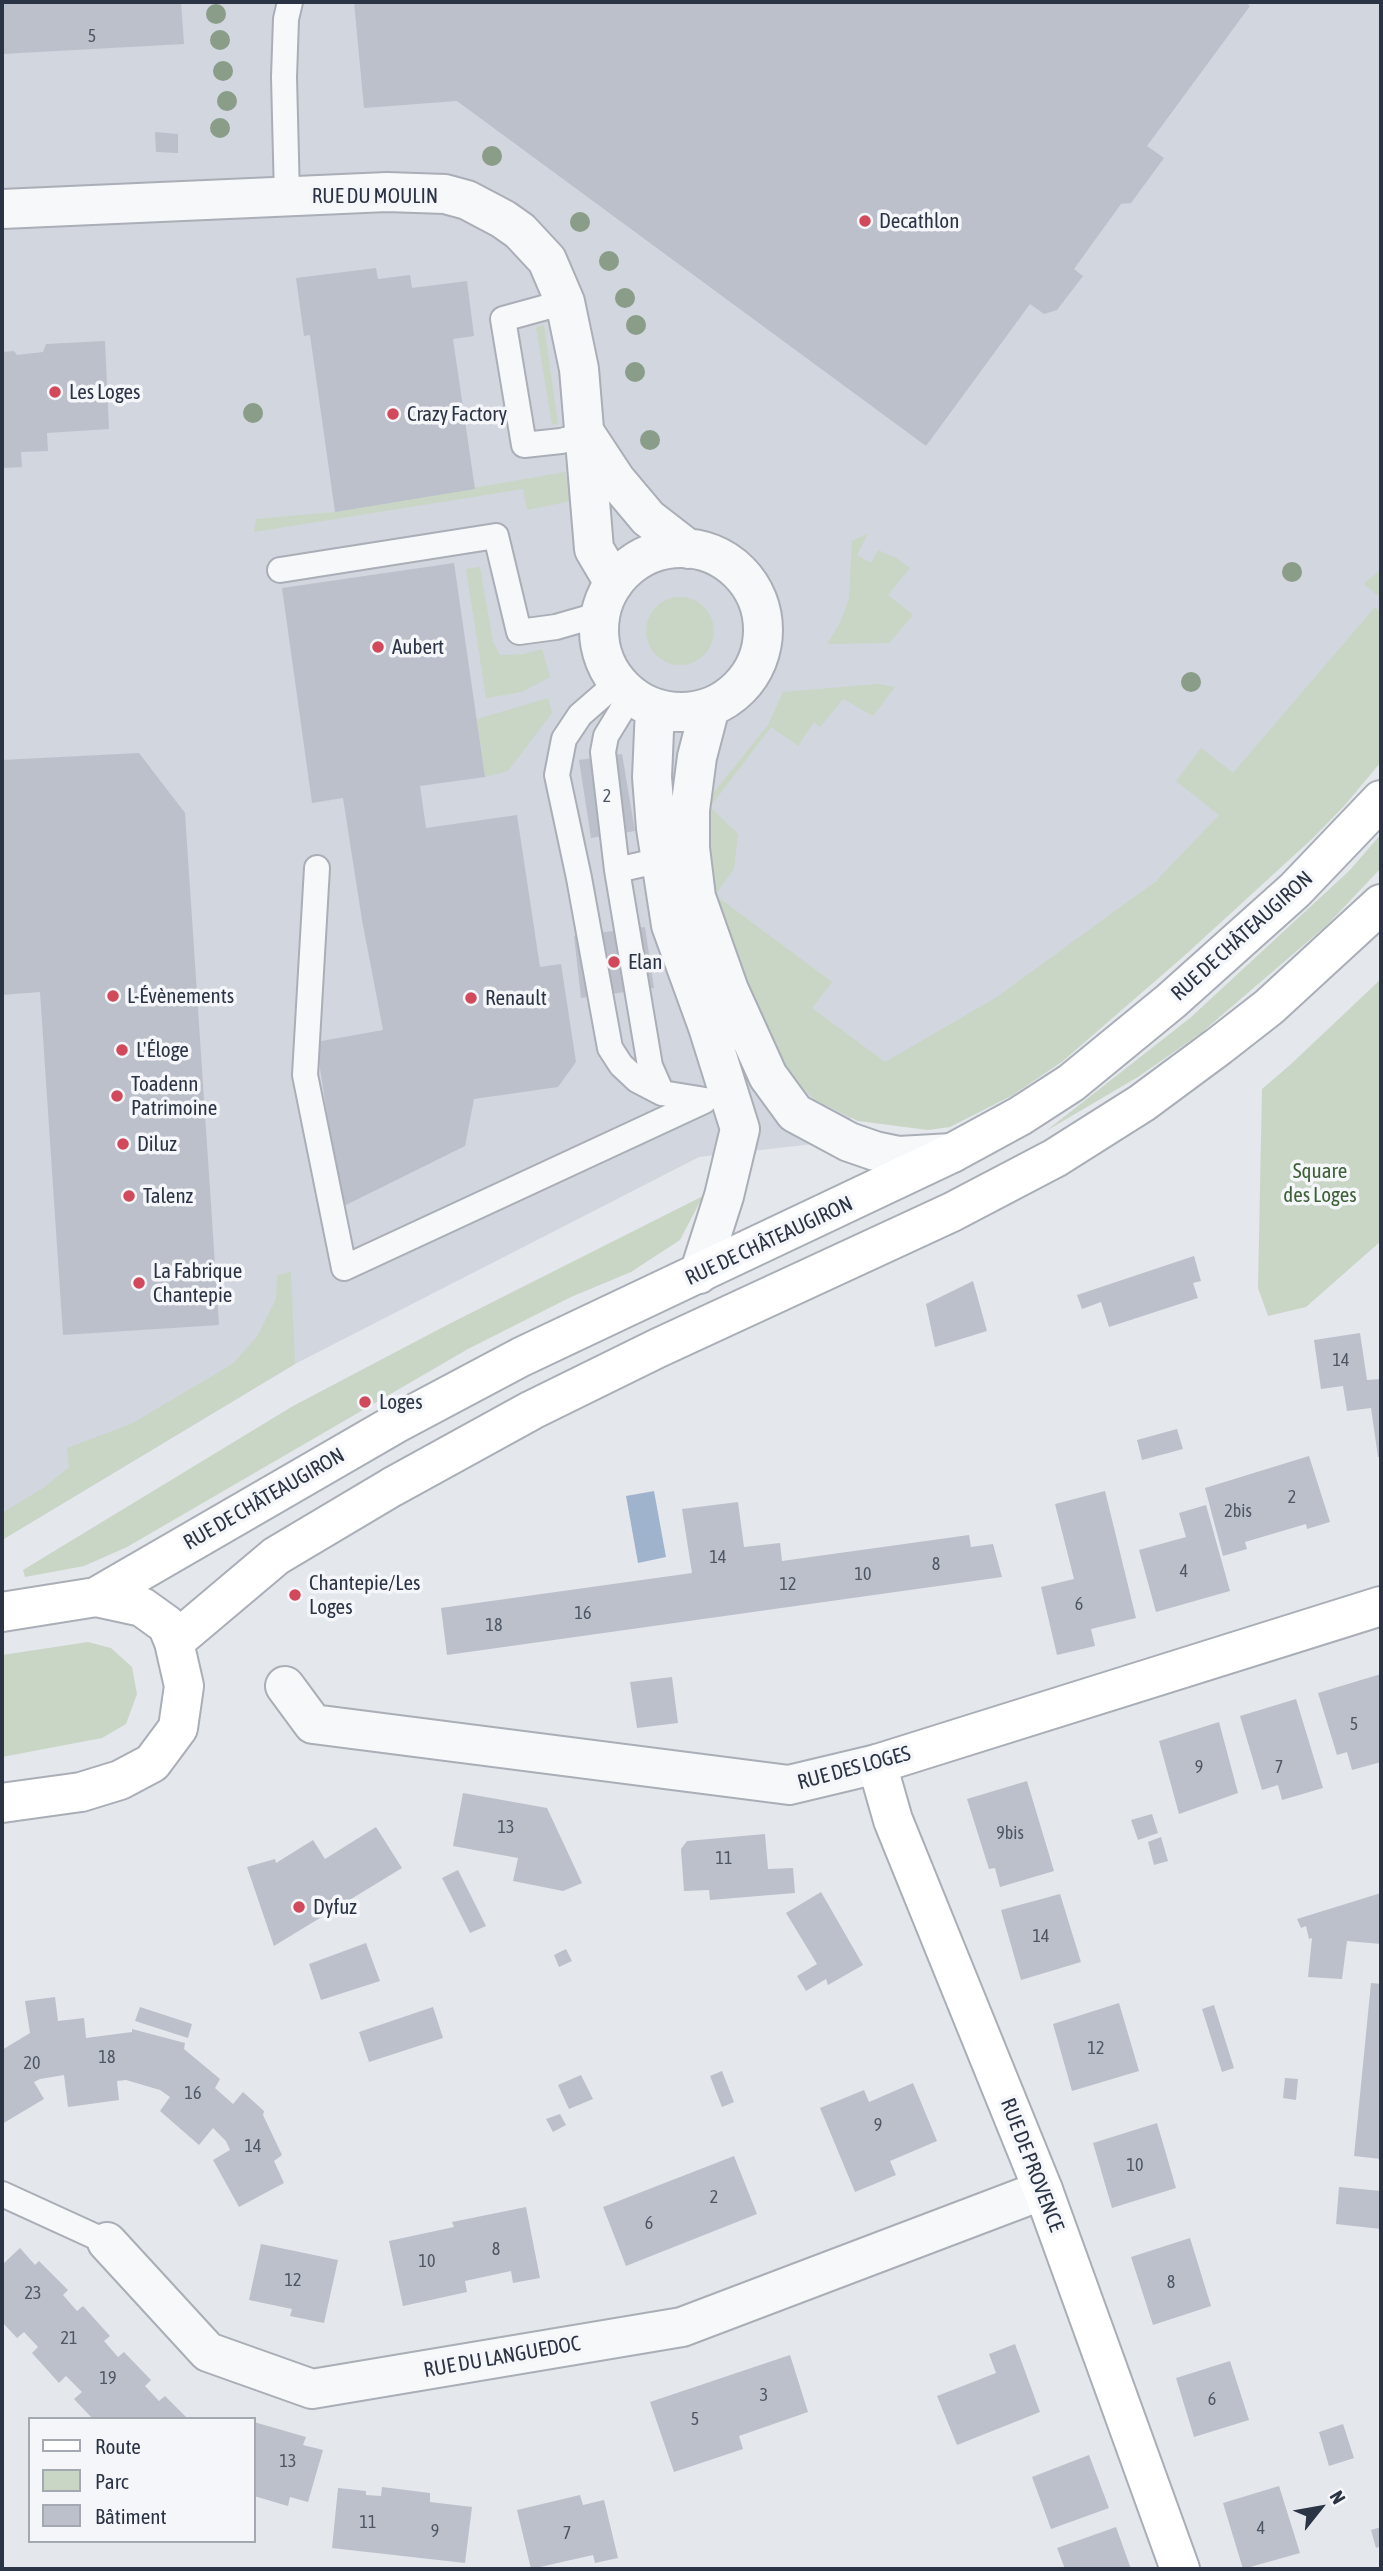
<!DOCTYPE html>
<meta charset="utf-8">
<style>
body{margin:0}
#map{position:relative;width:1383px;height:2571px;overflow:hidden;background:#e4e7ec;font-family:"Asap Condensed",sans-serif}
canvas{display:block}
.frame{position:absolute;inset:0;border:4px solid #2b3445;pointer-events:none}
.legend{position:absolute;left:28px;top:2417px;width:228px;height:126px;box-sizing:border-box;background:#f4f6f9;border:2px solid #a4a8b1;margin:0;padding:9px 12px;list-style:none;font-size:21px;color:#2b3445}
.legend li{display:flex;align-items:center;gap:14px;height:35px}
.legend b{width:35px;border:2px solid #a4a8b1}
.north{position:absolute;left:1285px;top:2473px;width:70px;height:70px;-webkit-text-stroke:5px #f4f6f9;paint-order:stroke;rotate:59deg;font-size:19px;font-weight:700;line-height:28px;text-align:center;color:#2b3445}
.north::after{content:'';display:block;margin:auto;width:24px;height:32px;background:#2b3445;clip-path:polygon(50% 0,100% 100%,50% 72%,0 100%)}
</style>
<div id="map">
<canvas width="1383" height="2571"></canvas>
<div class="frame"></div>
<ul class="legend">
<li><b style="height:9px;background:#fff"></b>Route</li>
<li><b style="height:19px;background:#c9d6c5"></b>Parc</li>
<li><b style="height:19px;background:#bbc0ca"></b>Bâtiment</li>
</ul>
<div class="north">N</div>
</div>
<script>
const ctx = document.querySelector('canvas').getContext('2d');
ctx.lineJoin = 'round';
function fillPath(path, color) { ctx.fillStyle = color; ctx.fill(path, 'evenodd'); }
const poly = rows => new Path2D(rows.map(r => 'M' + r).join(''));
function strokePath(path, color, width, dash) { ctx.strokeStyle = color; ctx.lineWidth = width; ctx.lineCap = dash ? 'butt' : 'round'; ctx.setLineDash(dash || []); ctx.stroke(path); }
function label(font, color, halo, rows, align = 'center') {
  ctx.font = font + ' "Asap Condensed",sans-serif'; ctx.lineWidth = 7; ctx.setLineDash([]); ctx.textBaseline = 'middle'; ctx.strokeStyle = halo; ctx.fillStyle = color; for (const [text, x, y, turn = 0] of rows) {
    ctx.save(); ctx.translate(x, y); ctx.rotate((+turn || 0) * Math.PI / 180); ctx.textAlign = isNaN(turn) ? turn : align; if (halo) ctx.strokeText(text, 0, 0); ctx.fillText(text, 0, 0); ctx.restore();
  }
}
fillPath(poly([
 [2,2,1381,2,1381,703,884,1096,813,1144,699,1157,295,1364,2,1540]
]), '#d2d6de');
fillPath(poly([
 [544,325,558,424,552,425,536,327],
 [565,472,571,501,527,510,523,489,254,532,256,519,335,512],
 [868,533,857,555,871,563,878,550,896,558,910,568,888,595,913,615,889,643,827,644,840,623,849,598,852,541],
 [480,567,493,642,500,655,523,654,542,649,550,677,522,692,486,698,466,569],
 [1381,569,1381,598,1364,584],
 '646 631a34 34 0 1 1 68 0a34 34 0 1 1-68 0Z',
 [1375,607,1381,613,1381,762,1345,805,1312,839,1184,956,1063,1061,1013,1095,950,1127,928,1130,858,1121,815,1100,783,1068,762,1025,723,927,710,878,706,826,709,798,768,725,783,692,878,684,895,687,873,716,843,699,820,727,814,722,798,746,771,727,710,807,738,834,734,869,715,895,832,982,812,1008,885,1062,997,997,1156,881,1219,815,1176,781,1201,748,1233,773],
 [548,698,552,713,508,771,485,777,477,719],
 [1381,834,1381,868,1327,925,1201,1033,1138,1077,1046,1131,1190,1018,1350,870],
 [1381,979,1381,1241,1306,1307,1268,1316,1258,1288,1262,1089,1290,1065],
 [703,1196,680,1240,631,1272,571,1297,468,1349,127,1547,84,1566,25,1577,23,1570,293,1406,447,1325],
 [291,1272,295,1364,2,1540,2,1513,45,1487,69,1467,67,1448,131,1424,234,1363,258,1335,276,1299,277,1275],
 [88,1642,111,1648,132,1667,137,1694,126,1724,102,1738,2,1757,2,1655]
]), '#c9d6c5');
fillPath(poly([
 [654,1491,666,1557,638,1563,626,1496]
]), '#9fb4cc');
fillPath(poly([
 [2,2,181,2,184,44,2,54],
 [354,2,1244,2,1250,6,1147,146,1164,158,1131,203,1121,204,1074,269,1083,276,1057,310,1044,314,1030,304,926,446,457,101,364,108],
 [155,132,178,134,178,153,156,152],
 [376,268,378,279,410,275,412,288,467,281,474,336,453,339,475,489,335,512,310,335,304,336,296,278],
 [105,341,109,429,47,433,48,451,21,452,22,467,2,468,2,352,14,351,17,355,43,352,46,344],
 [454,563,485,777,420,786,426,828,517,815,540,967,561,964,576,1062,558,1087,474,1099,465,1146,346,1205,340,1200,316,1042,383,1030,362,920,343,798,312,803,282,588],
 [139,753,185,813,219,1325,63,1335,40,992,2,995,2,760],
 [622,754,635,831,591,838,579,760],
 [645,927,654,988,581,998,574,936],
 [1194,1256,1201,1281,1193,1283,1198,1298,1109,1327,1101,1302,1082,1309,1077,1295],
 [973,1281,987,1331,935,1347,926,1304],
 [1360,1333,1367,1380,1381,1379,1381,1457,1378,1457,1371,1408,1347,1411,1343,1386,1321,1389,1314,1340],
 [1177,1429,1183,1449,1142,1460,1137,1440],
 [1309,1456,1330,1522,1307,1529,1306,1524,1245,1542,1247,1549,1223,1556,1205,1488],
 [1105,1491,1136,1618,1091,1629,1095,1646,1057,1655,1041,1587,1074,1579,1055,1504],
 [738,1502,744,1547,780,1543,782,1561,969,1535,971,1547,993,1544,1002,1577,447,1655,441,1608,692,1573,682,1509],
 [1206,1505,1230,1591,1156,1612,1139,1550,1186,1537,1179,1513],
 [1381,1674,1381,1762,1352,1770,1347,1752,1337,1755,1318,1693],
 [672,1677,678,1723,637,1728,630,1682],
 [1296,1699,1323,1788,1282,1800,1278,1785,1262,1790,1240,1716],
 [1219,1722,1238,1793,1179,1814,1159,1741],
 [1027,1781,1054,1871,1000,1887,995,1868,989,1869,967,1799],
 [463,1793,547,1808,582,1883,563,1891,513,1881,518,1858,453,1846],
 [1152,1814,1158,1833,1138,1840,1131,1820],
 [376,1827,402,1868,274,1946,247,1867,275,1859,276,1863,313,1840,325,1859],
 [765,1834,768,1869,793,1868,795,1893,710,1900,709,1890,684,1891,681,1849,687,1841],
 [1161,1837,1168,1861,1154,1865,1148,1842],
 [458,1870,486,1926,470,1933,442,1878],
 [821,1892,863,1965,828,1985,826,1979,806,1991,797,1976,817,1964,786,1913],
 [1381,1893,1381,1944,1347,1941,1342,1979,1308,1977,1312,1938,1309,1939,1306,1926,1301,1928,1297,1919],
 [1060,1894,1081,1962,1021,1980,1001,1910],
 [366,1943,380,1981,321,2000,309,1964],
 [566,1949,572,1961,559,1967,554,1955],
 [1371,1983,1381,1984,1381,2159,1354,2156],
 [55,1997,58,2021,84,2018,86,2038,132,2032,132,2029,185,2043,184,2049,220,2079,215,2088,233,2104,243,2092,264,2111,263,2115,282,2155,274,2161,284,2183,239,2207,213,2160,230,2150,226,2141,213,2128,199,2145,160,2111,170,2097,160,2090,126,2080,117,2081,119,2100,68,2107,64,2075,40,2079,34,2082,44,2099,2,2124,2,2050,30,2033,25,2001],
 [1119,2003,1139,2071,1072,2091,1053,2024],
 [1214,2005,1234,2068,1222,2072,1202,2009],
 [140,2007,192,2024,188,2038,135,2021],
 [433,2007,443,2038,369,2062,359,2032],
 [722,2071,734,2102,722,2107,710,2076],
 [581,2075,593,2099,569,2109,558,2085],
 [1285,2078,1298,2079,1296,2100,1283,2098],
 [913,2083,937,2141,890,2161,896,2175,855,2192,820,2108,864,2090,869,2102],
 [560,2114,566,2125,553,2132,546,2119],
 [1157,2123,1176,2188,1112,2208,1093,2143],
 [734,2156,757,2214,626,2266,603,2207],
 [1339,2187,1381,2191,1381,2229,1336,2224],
 [526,2207,540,2278,513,2283,511,2271,465,2281,467,2292,403,2306,389,2241,454,2227,452,2222],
 [1190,2238,1211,2306,1153,2325,1131,2257],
 [261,2244,338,2260,324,2323,290,2316,292,2309,249,2300],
 [20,2248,35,2265,39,2261,68,2290,63,2295,77,2311,83,2306,110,2336,104,2341,118,2357,124,2352,151,2380,145,2386,159,2401,165,2396,188,2419,93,2419,74,2399,82,2392,66,2376,59,2383,32,2353,38,2347,24,2332,17,2338,2,2322,2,2263,3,2264],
 [1015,2344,1040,2412,957,2445,937,2396,996,2373,989,2354],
 [790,2355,808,2412,739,2436,743,2449,674,2472,650,2402],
 [1230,2361,1249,2420,1194,2437,1176,2378],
 [254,2422,306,2437,303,2445,323,2450,308,2502,290,2497,288,2506,254,2496],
 [1343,2424,1354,2458,1329,2466,1319,2432],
 [1089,2455,1109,2508,1051,2529,1032,2477],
 [1279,2486,1300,2553,1243,2569,1223,2503],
 [382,2487,430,2493,430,2502,472,2507,465,2563,332,2548,338,2488,366,2491,366,2495,381,2496],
 [580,2495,583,2505,604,2500,618,2558,595,2563,593,2555,531,2569,517,2510],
 [1116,2527,1131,2569,1065,2569,1057,2548],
 [1381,2527,1381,2546,1376,2548,1371,2530]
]), '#bbc0ca');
const lane = poly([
 [287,197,284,77,286,19,290,2],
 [565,302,503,319,524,445,561,441,585,435],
 [280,570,496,536,519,632,556,627,601,614],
 [618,682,580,715,564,739,557,775,579,878,610,1048,621,1065,637,1080,662,1093,705,1100],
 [631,695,606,736,603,752,617,870,650,1066,662,1093],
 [317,868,305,1075,344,1268,704,1101],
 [617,870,661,860],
 [2,2194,107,2242]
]);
const street = poly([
 [2,209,387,192,445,194,467,200,503,219,520,231,547,260,565,302,579,369,594,549,614,583],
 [587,436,616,480,648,518,688,549],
 '599 630a82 82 0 1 1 164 0a82 82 0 1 1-164 0Z',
 [710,707,697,757,690,810,690,848,696,897,729,990,768,1076,795,1113,849,1142,875,1151,899,1156,952,1153],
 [655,708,652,777,656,828,671,925,708,1027,740,1129,724,1196,699,1274],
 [285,1686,313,1724,789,1785,877,1764],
 [107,2242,208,2352,312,2389,682,2327,1043,2190]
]);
const secondary = poly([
 [96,1597,395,1424,521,1357,952,1153,1020,1116,1071,1083,1171,1001,1295,890,1381,800],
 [2,1612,96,1597,142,1607,167,1625,174,1642,184,1686,178,1728,152,1763,120,1780,81,1792,2,1803],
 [174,1642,276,1556,392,1487,532,1410,658,1348,952,1212,1055,1158,1142,1103,1219,1046,1269,1007,1381,904],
 [1180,2569,1043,2190,893,1820,877,1764,1381,1606]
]);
strokePath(lane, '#a9aeb7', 28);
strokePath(street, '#a9aeb7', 42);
strokePath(secondary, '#a9aeb7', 42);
strokePath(lane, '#f7f8fa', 24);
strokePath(street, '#f7f8fa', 38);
strokePath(secondary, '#fff', 38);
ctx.fillStyle = '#899d89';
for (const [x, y] of [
 [216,14],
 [220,40],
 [223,71],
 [227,101],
 [220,128],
 [492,156],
 [580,222],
 [609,261],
 [625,298],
 [636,325],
 [635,372],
 [253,413],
 [650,440],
 [1292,572],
 [1191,682]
]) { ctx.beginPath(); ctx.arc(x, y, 10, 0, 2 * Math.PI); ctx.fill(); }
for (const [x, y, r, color] of [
 [865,221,7,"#d1495b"],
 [55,392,7,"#d1495b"],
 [393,414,7,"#d1495b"],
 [378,647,7,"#d1495b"],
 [614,962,7,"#d1495b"],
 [113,996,7,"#d1495b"],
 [471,998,7,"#d1495b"],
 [122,1050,7,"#d1495b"],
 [117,1096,7,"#d1495b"],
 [123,1144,7,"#d1495b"],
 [129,1196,7,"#d1495b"],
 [139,1283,7,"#d1495b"],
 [365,1402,7,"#d1495b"],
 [295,1595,7,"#d1495b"],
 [299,1907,7,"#d1495b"]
]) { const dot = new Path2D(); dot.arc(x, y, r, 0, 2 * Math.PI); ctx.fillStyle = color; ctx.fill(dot); strokePath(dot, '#f4f6f9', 2.5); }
label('18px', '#4f5766', null, [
 ["5",92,36],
 ["2",607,796],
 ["14",1341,1360],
 ["2",1292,1497],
 ["2bis",1238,1511],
 ["14",718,1557],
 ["8",936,1564],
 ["4",1184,1571],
 ["10",863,1574],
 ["12",788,1584],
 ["6",1079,1604],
 ["16",583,1613],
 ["18",494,1625],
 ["5",1354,1724],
 ["9",1199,1767],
 ["7",1279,1767],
 ["13",506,1827],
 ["9bis",1010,1833],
 ["11",724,1858],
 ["14",1041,1936],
 ["12",1096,2048],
 ["18",107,2057],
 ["20",32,2063],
 ["16",193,2093],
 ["9",878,2125],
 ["14",253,2146],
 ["10",1135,2165],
 ["2",714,2197],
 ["6",649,2223],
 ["8",496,2249],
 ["10",427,2261],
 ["12",293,2280],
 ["8",1171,2282],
 ["23",33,2293],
 ["21",69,2338],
 ["19",108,2378],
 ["3",764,2395],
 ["6",1212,2399],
 ["5",695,2419],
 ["13",288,2461],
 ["11",368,2522],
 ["4",1261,2528],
 ["9",435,2531],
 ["7",567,2533]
]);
label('21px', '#2b3445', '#f4f6f9', [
 ["RUE DU MOULIN",375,196],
 ["RUE DE CHÂTEAUGIRON",1242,936,-42],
 ["RUE DE CHÂTEAUGIRON",769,1241,-25],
 ["RUE DE CHÂTEAUGIRON",264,1499,-30],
 ["RUE DES LOGES",854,1768,-15],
 ["RUE DE PROVENCE",1032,2165,69],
 ["RUE DU LANGUEDOC",502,2357,-10]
]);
label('21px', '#2b3445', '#f4f6f9', [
 ["Decathlon",879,221],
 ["Les Loges",69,392],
 ["Crazy Factory",407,414],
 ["Aubert",392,647],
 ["Elan",628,962],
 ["L-Évènements",127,996],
 ["Renault",485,998],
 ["L'Éloge",136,1050],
 ["Toadenn",131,1084],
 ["Patrimoine",131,1108],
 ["Diluz",137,1144],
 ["Talenz",143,1196],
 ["La Fabrique",153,1271],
 ["Chantepie",153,1295],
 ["Loges",379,1402],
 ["Chantepie/Les",309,1583],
 ["Loges",309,1607],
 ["Dyfuz",313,1907]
], 'left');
label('21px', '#3f6138', '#f4f6f9', [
 ["Square",1320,1171],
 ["des Loges",1320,1195]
]);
</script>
